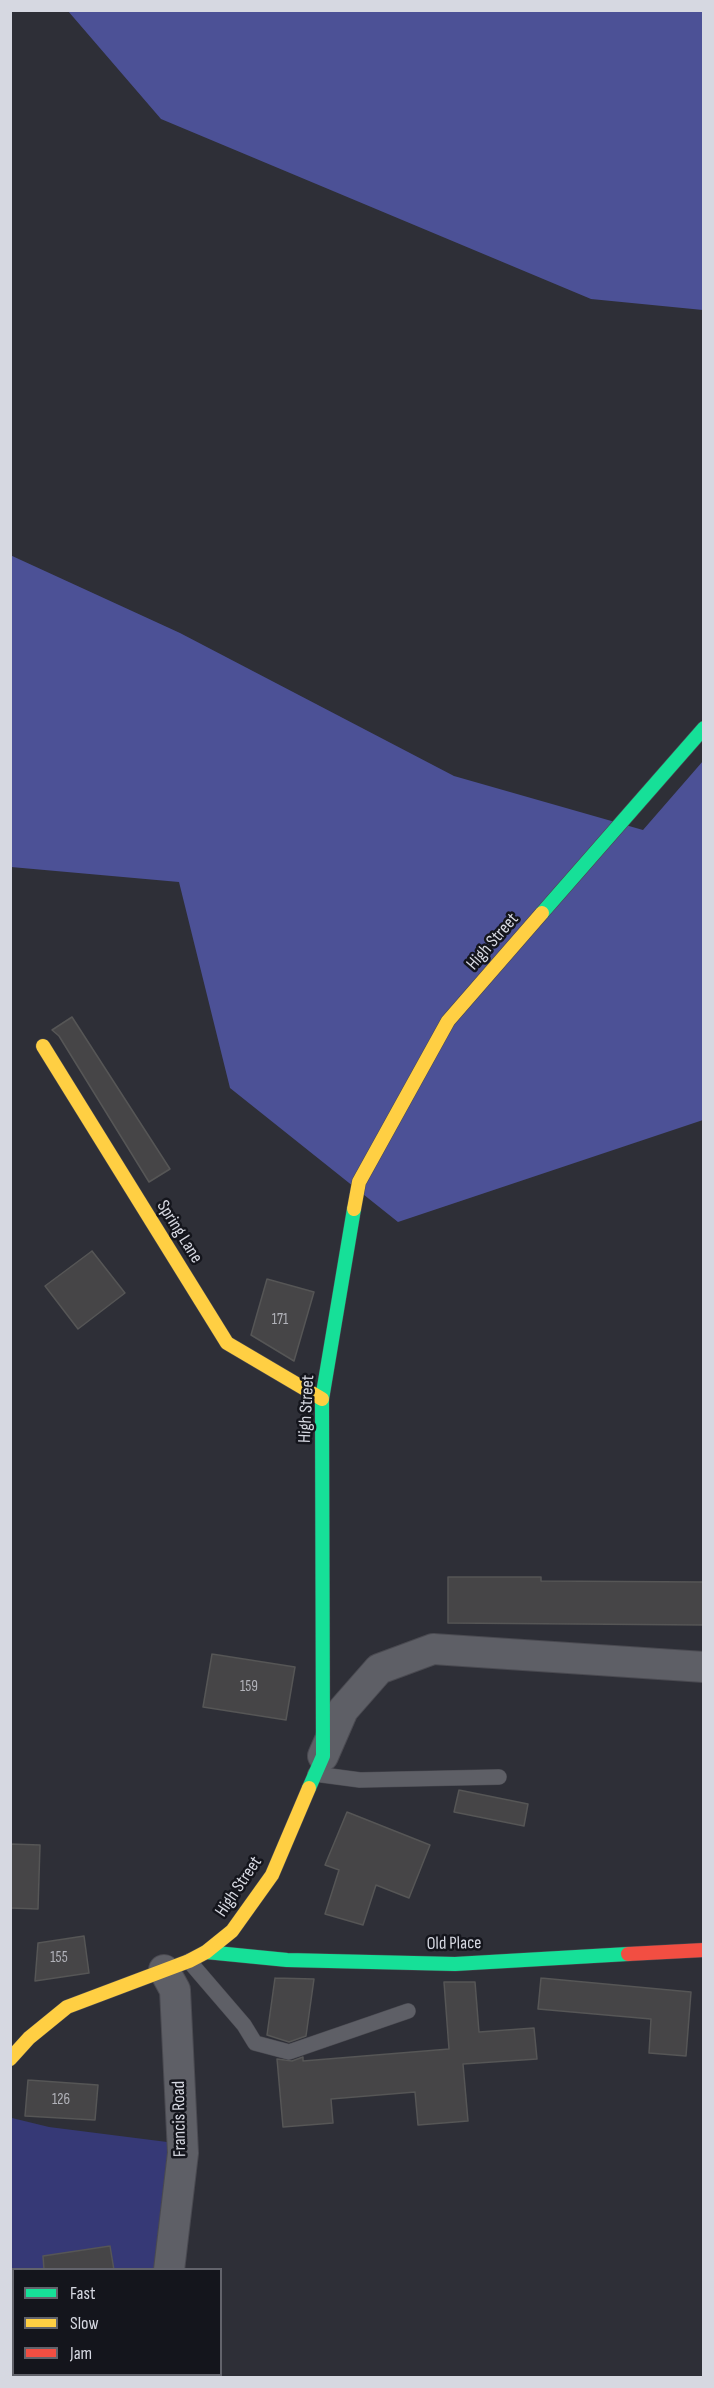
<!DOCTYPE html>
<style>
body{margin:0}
#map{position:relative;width:714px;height:2388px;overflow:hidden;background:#2e2f37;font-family:"Sofia Sans Condensed",sans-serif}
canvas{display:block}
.frame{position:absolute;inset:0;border:12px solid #d6d8e1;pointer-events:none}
.legend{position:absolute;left:12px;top:2268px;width:210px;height:108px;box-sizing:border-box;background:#14151c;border:2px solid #62636b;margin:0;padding:8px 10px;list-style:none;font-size:18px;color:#d6d8e1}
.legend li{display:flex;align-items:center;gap:12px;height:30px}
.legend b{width:30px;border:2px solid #62636b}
</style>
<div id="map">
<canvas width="714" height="2388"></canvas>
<div class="frame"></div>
<ul class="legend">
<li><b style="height:8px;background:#16e098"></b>Fast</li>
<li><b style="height:8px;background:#ffcf43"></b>Slow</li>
<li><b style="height:8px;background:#f24e42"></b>Jam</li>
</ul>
</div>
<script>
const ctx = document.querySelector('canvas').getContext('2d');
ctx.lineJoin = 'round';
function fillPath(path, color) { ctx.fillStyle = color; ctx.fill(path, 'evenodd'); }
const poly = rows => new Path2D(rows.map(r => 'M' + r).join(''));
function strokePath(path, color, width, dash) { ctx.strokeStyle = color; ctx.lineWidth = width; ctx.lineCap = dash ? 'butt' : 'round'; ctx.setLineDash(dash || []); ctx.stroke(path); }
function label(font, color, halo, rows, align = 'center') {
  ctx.font = font + ' "Sofia Sans Condensed",sans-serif'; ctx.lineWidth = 5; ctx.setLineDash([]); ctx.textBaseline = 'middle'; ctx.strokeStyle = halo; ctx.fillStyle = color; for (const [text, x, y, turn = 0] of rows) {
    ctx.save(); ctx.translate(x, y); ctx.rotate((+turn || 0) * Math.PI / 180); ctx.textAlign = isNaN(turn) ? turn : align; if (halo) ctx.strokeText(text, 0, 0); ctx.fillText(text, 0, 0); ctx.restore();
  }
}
fillPath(poly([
 [12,2118,49,2127,175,2143,160,2269,14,2270,13,2354,10,2324],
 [17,2375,171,2375,170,2378,17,2378]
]), '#363976');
fillPath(poly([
 [68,11,703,11,703,310,591,299,161,119],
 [10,555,180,633,454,776,643,830,703,761,703,1120,398,1222,230,1088,179,882,11,867]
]), '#4c5196');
const building = poly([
 [72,1017,170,1169,149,1182,59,1036,52,1030,72,1017],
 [92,1251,125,1293,78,1329,45,1286,92,1251],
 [267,1279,314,1292,294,1361,251,1335,267,1279],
 [448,1577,541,1577,541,1581,704,1582,704,1625,448,1623,448,1577],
 [212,1654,295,1667,286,1720,203,1707,212,1654],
 [459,1790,528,1804,524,1826,454,1812,459,1790],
 [347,1812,430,1845,409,1898,376,1885,363,1925,325,1914,339,1870,325,1865,347,1812],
 [10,1844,40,1845,38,1909,10,1908,10,1844],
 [84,1936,89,1973,35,1981,38,1943,84,1936],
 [275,1978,314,1979,306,2036,289,2042,267,2035,275,1978],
 [541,1978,691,1992,686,2056,649,2053,651,2019,538,2009,541,1978],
 [444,1982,475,1982,479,2032,534,2028,537,2059,463,2064,468,2121,418,2125,415,2092,331,2099,333,2123,283,2127,277,2059,292,2061,303,2057,303,2061,449,2049,444,1982],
 [28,2080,98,2085,95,2120,25,2116,28,2080],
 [110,2246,114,2270,44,2270,43,2256,110,2246]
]);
fillPath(building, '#464547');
strokePath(building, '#565656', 1.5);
const lane = poly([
 [315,1774,360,1780,499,1777],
 [189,1961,244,2025,255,2043,289,2052,408,2011]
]);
const street = poly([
 [323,1756,343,1710,379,1669,433,1649,704,1667],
 [164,1970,175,1990,183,2153,169,2270],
 [183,2374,183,2378]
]);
const fast = poly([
 [542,913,704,728],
 [309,1788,323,1756,322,1399,354,1209],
 [206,1952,287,1960,455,1964,628,1954]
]);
const slow = poly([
 [43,1046,227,1343,322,1399],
 [354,1209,359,1182,448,1021,542,913],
 [10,2059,29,2038,67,2007,189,1961,206,1952,232,1931,272,1875,309,1788]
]);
const jam = poly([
 [628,1954,704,1950]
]);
strokePath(lane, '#4a4a51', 16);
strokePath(street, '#4a4a51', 32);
strokePath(fast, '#4a4a51', 15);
strokePath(slow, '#4a4a51', 15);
strokePath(jam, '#4a4a51', 15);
strokePath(poly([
 [47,2378,50,2374]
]), '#64656a', 4, [3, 4.5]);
strokePath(lane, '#5e5f66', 15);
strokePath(street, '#5e5f66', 30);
strokePath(fast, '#16e098', 14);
strokePath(slow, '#ffcf43', 14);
strokePath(jam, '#f24e42', 14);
label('15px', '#b2b3ba', null, [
 ["171",280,1320],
 ["159",249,1687],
 ["155",59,1958],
 ["126",61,2100]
]);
label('18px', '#d6d8e1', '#14151c', [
 ["High Street",493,942,-49],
 ["Spring Lane",179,1232,58],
 ["High Street",307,1409,-87],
 ["High Street",239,1887,-56],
 ["Old Place",454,1944,-1],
 ["Francis Road",180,2119,-91]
]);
</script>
